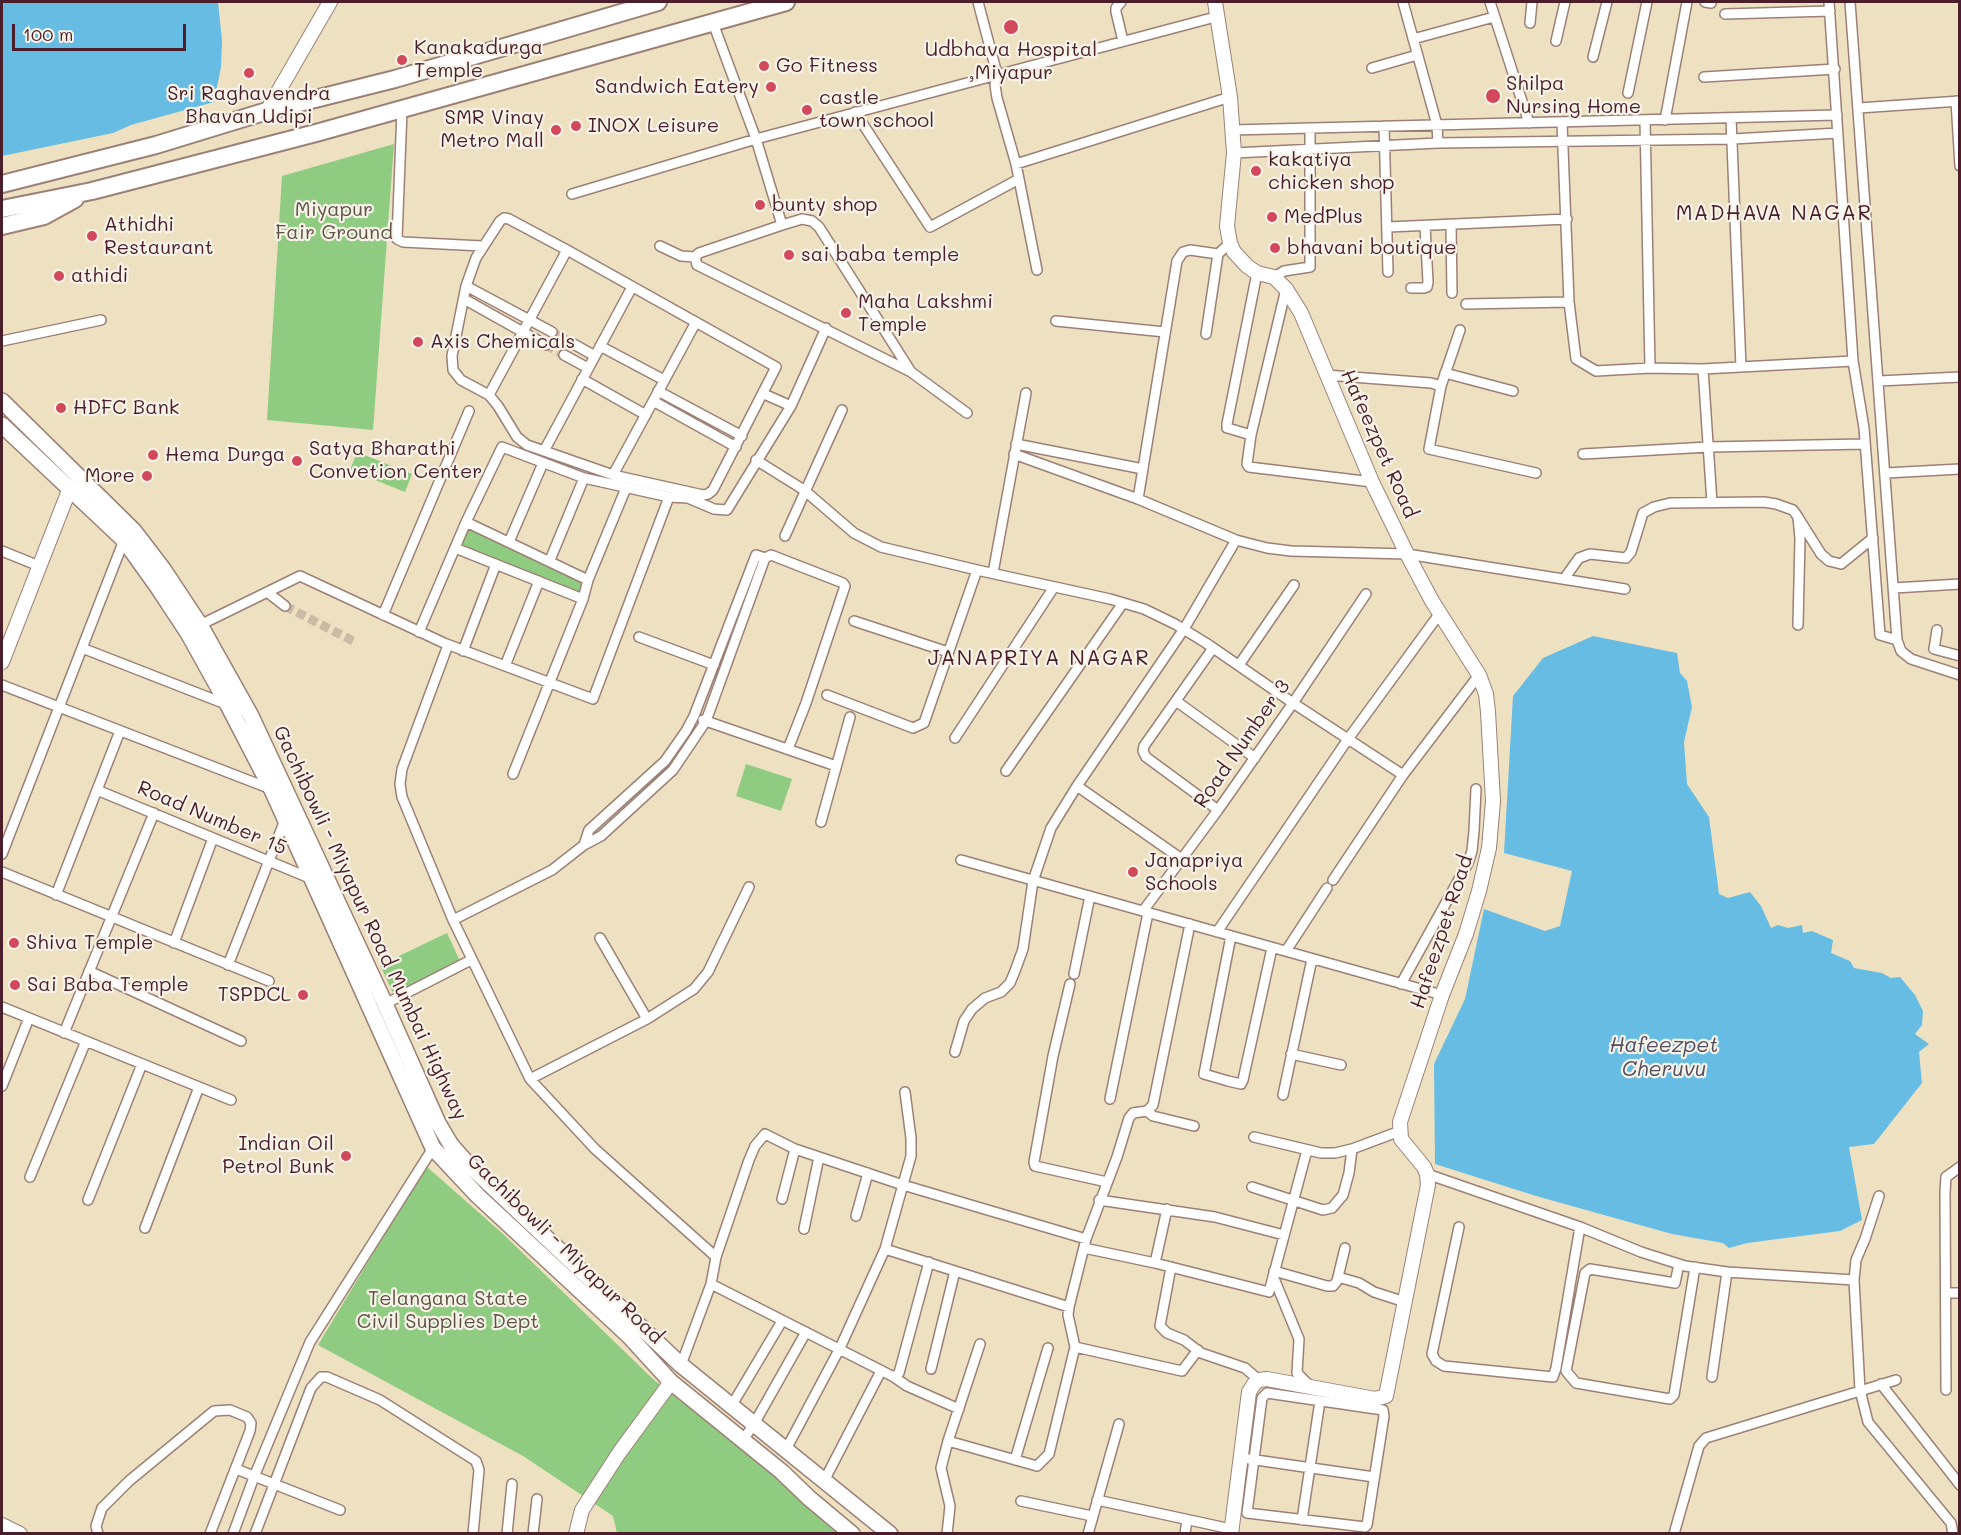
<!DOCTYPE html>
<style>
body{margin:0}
#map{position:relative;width:1961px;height:1535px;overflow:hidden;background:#eee1c2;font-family:Mali,sans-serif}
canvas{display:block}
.frame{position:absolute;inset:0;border:3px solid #4a1f2b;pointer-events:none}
.scale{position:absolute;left:12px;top:24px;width:174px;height:27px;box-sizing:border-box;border:3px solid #4a1f2b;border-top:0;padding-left:8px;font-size:18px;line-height:21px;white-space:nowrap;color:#4a1f2b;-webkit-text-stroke:4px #f7f3e8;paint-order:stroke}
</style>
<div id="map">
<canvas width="1961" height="1535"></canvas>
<div class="frame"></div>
<div class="scale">100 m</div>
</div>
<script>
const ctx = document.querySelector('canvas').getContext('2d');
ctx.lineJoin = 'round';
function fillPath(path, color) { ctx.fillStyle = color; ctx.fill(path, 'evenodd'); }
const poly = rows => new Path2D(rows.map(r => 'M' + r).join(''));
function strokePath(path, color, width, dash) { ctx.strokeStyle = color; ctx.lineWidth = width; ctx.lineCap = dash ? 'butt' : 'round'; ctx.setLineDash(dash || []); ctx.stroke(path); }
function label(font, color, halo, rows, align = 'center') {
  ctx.font = font + ' Mali,sans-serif'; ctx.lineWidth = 4.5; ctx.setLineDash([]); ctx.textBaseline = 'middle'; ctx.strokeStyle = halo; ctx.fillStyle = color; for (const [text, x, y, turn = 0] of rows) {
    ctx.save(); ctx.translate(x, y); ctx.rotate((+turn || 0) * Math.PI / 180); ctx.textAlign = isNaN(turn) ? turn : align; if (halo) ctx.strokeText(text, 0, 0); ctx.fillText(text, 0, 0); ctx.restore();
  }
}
fillPath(poly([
 [394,144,373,430,267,420,282,176],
 [357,452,412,474,405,492,350,470],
 [466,522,588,580,583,599,455,548],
 [746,764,792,779,781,811,736,796],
 [447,933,460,961,393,993,380,965],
 [426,1166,502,1233,653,1379,846,1533,617,1533,613,1516,523,1456,318,1345]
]), '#8fcc82');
fillPath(poly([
 [2,2,218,2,222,41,221,67,214,102,131,125,113,133,2,156],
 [1593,636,1677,653,1680,673,1687,681,1692,707,1684,742,1687,784,1709,817,1719,894,1728,898,1750,892,1761,906,1771,928,1778,925,1788,928,1802,925,1803,933,1812,931,1833,940,1831,953,1850,961,1854,968,1882,973,1891,978,1900,977,1915,995,1923,1011,1922,1025,1915,1034,1929,1044,1919,1052,1922,1083,1874,1144,1849,1147,1862,1220,1840,1231,1747,1243,1729,1248,1723,1243,1672,1234,1536,1196,1435,1164,1434,1064,1465,999,1484,909,1545,931,1560,926,1572,871,1504,853,1513,696,1543,658]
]), '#66bce3');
strokePath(poly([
 [552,332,570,342],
 [546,345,564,355],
 [285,606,355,642]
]), '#cdbaa4', 9, [9, 4.5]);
const street = poly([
 [978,2,997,74,995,85,997,98,1016,164,1037,270],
 [1121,2,1116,8,1116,12,1123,41],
 [1403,2,1437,125,1438,143],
 [1490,2,1529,123],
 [1705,2,1711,3],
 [1829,2,1853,361],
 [1850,2,1897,640,1901,651,1911,659,1960,675],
 [1725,14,1830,11],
 [713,23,756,139,782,225],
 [1530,23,1532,2],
 [1413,39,1494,17],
 [1556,41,1565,2],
 [1593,57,1607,2],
 [1372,68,1417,55],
 [1704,77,1835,69],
 [1628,93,1647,2],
 [1956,101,1960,166],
 [1859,108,1960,101],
 [402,110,397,239,403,242,482,246],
 [855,112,930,227,1019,179],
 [1731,118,1741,367],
 [1645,120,1650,368],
 [1665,120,1687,2],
 [1562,123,1569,302,1576,359,1596,371,1650,368,1703,369,1853,361,1864,428,1880,635,1897,640],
 [1384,126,1388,272],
 [1232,130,1837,115],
 [1234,153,1438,143,1733,139,1838,133],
 [1016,164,1230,97],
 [572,194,756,139,1219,16],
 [504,218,509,219,567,250,776,367,713,490,708,494,703,495,613,475,527,445,517,437,498,406,489,395,461,380,453,370,452,356,466,286,476,258,500,221,504,218],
 [1451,225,1452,293],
 [1388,227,1567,219],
 [660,246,681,256,695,257,699,253,782,225,802,219,812,221,819,227,911,372],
 [695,257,697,265,911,372,967,413],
 [1257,273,1227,424,1227,428,1231,429,1251,435,1247,464,1249,467,1372,482],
 [1274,277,1284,271,1310,267,1310,128],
 [466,286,552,332],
 [1411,288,1424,288,1427,287,1428,282,1425,226],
 [464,299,546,345],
 [1466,304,1569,302],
 [1056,321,1165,332],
 [1460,330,1441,386,1429,449,1536,473],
 [1206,334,1218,254],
 [2,341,101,320],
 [570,342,595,356],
 [600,346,664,380],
 [564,355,588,368],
 [1703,369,1712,503],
 [1445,373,1513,391],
 [1326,375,1431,383,1441,386],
 [582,379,646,415],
 [1879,381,1960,377],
 [658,391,742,436],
 [764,394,791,406],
 [489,395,567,250],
 [653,401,736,447],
 [1251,435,1286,289],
 [1016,444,1143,469],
 [544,451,632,287],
 [1014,454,1138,499,1236,540,1267,548,1291,551,1407,554,1625,589],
 [1583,454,1708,447,1865,444],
 [756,460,804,490,854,533,881,547,977,570,1110,599,1144,609,1175,624,1206,643,1293,703,1403,775],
 [1886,473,1960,469],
 [613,475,696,322],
 [1138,499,1177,261,1183,252,1190,250,1218,254,1230,243],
 [1799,519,1821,554,1829,561,1841,564,1873,538],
 [466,522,588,580],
 [785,536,842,410],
 [509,542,543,463],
 [455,548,583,599],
 [2,551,39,566],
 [550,560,584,478],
 [993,573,1026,393],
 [1564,579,1579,558,1590,554,1626,558,1631,552,1643,513,1654,507,1670,503,1764,502,1776,504,1793,510,1798,517,1800,538,1798,625],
 [1894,588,1960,584],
 [267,592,285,606],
 [383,615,469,411],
 [854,621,948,652],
 [200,625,300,576,444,643,593,699,669,497],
 [1937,630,1934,649,1960,656],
 [419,632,466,522,502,447,584,478,669,497,688,498,714,509,727,510,791,406,826,328],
 [639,637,714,665],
 [448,645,402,769,400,784,402,797,453,920,530,1079,595,1149,716,1257],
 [82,648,228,705],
 [1213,648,1144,746,1143,751,1146,757,1218,810],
 [463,651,496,564],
 [1239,665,1294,585],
 [505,666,539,581],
 [2,685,271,789],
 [827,695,913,728,924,723,977,570],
 [1176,701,1255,758],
 [703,720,836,766],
 [955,738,1054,587],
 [1006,771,1123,603],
 [513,774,583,599,588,580,626,488],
 [1077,786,1183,860],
 [97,790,312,879],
 [821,822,850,717],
 [584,845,589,830,665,761,686,731,694,716,756,555,765,558,771,555,843,583,845,586,806,703,788,749],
 [2,854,124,540],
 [961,860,1442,995],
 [2,872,269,981],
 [1333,880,1403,775,1479,675],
 [56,895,120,731],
 [1143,911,1218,810,1293,703,1366,594],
 [453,920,552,870,584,845,601,836,673,770,706,721,765,558],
 [1217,932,1348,739,1440,613],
 [1231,936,1204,1074,1228,1081,1241,1084,1243,1080,1272,948],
 [600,938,647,1019],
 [174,943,213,838],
 [1286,951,1327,888],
 [228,965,285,820],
 [89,971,241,1041],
 [1074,974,1090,896],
 [1070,984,1053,1056,1034,1162,1035,1166,1107,1182],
 [1401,984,1468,863,1472,851,1474,831,1476,789],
 [385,1004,471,960],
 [2,1007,231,1100],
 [64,1033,154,813],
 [955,1052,964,1021,972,1009,985,998,1001,992,1010,983,1015,971,1023,949,1033,881,1051,828,1077,786,1184,629,1236,540],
 [1291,1054,1341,1065],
 [530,1079,647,1019,694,989,708,972,749,887],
 [2,1086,29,1018],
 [1283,1095,1312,959],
 [1110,1099,1148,913],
 [1147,1111,1153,1116,1194,1126],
 [1254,1137,1321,1153,1335,1153,1352,1149,1400,1131],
 [1427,1174,1580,1227,1641,1252,1685,1266,1727,1272,1712,1377],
 [30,1177,86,1041],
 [1252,1187,1323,1210,1332,1208,1343,1195,1349,1173,1352,1149],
 [782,1199,795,1149],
 [88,1200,142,1064],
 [1099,1200,1215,1217,1284,1235],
 [856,1216,868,1173],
 [1459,1227,1432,1354,1436,1361,1444,1366,1553,1377,1556,1368,1580,1227],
 [145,1228,199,1087],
 [804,1229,819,1157],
 [1084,1248,1155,1263,1269,1292,1307,1150],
 [885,1249,1069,1307],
 [1155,1263,1167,1209],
 [1679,1264,1675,1283,1590,1269,1585,1273,1566,1371,1576,1383,1670,1399,1674,1395,1695,1267],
 [1171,1267,1160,1326,1167,1333,1184,1340,1201,1353,1245,1368,1259,1380],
 [1274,1271,1327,1286,1333,1286,1337,1281,1345,1248],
 [1727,1272,1854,1280,1860,1390,1868,1422,1951,1523,1953,1534],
 [1273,1276,1299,1339,1297,1373,1311,1387],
 [1338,1277,1359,1283,1374,1292,1405,1302],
 [1854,1280,1856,1260,1865,1239,1879,1196],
 [711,1284,894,1377,899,1373,929,1262],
 [1946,1293,1960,1293],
 [1075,1347,1182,1371,1198,1350],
 [681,1365,711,1284,716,1257,749,1160,755,1146,765,1134,795,1149,903,1185,1086,1239],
 [931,1369,955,1271],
 [894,1377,907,1386,959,1409],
 [1881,1384,1960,1485],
 [1946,1390,1945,1192,1946,1177,1960,1167],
 [1267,1393,1383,1410,1384,1416,1367,1525,1365,1527,1247,1513,1262,1398,1267,1393],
 [732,1405,782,1321],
 [743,1440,754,1424,806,1332],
 [948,1441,1037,1466,1049,1454,1075,1347,1068,1315,1069,1307,1086,1239,1117,1157,1129,1118,1133,1113,1147,1111,1153,1105,1190,924],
 [784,1448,790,1442,840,1348,885,1249,911,1156,911,1138,905,1092],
 [1249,1459,1374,1477],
 [1015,1460,1048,1348],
 [236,1469,340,1510],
 [824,1481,881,1371],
 [1097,1500,1231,1529],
 [1021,1501,1092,1516],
 [1302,1520,1320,1401],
 [98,1534,96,1526,102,1508,129,1481,214,1411,230,1410,247,1417,251,1423,250,1431,210,1534],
 [233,1534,254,1477,310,1342,433,1148],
 [255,1534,311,1388,321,1377,327,1377,380,1400,476,1461,479,1470,473,1534],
 [507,1534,512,1484],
 [533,1534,537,1499],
 [947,1534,950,1506,941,1468,948,1441,980,1344],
 [1088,1534,1119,1424],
 [1185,1534,1187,1520],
 [1674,1534,1699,1446,1706,1438,1896,1380]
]);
const secondary = poly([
 [1215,2,1230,97,1234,153,1227,226,1230,243,1234,252,1247,266,1257,273,1274,277,1286,289,1301,313,1372,482,1407,554,1432,601,1479,675,1486,694,1488,712,1493,801,1489,848,1479,891,1466,934,1442,995,1400,1122,1401,1139,1424,1167,1427,1174,1428,1185,1386,1396,1375,1399,1267,1379,1259,1380,1254,1384,1249,1392,1231,1534],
 [267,111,330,2],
 [2,662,70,488],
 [2,1525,20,1534],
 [576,1534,582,1510,619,1453,671,1382]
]);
const primary = poly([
 [2,401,134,531,163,569,200,625,251,716,385,1004,438,1123,451,1145,466,1162,681,1365,890,1534],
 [2,425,124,540,159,589,188,633,228,705,272,790,433,1148,478,1196,629,1336,671,1382,782,1472,809,1498,852,1534]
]);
const highway = poly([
 [2,184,156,145,267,111,395,79,658,2],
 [2,209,92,191,316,133,786,2],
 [2,226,44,216,75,199]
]);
strokePath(street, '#9c8076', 12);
strokePath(secondary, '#9c8076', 16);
strokePath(primary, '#9c8076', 18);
strokePath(highway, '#9c8076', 20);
strokePath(street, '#fff', 9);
strokePath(secondary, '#fff', 14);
strokePath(primary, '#fff', 15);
strokePath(highway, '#fff', 16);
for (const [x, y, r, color] of [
 [1011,27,8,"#d1495b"],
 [402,60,6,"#d1495b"],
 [764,66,6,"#d1495b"],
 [249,73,6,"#d1495b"],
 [771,87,6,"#d1495b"],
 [1493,96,8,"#d1495b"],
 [807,110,6,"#d1495b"],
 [576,126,6,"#d1495b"],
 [556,130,6,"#d1495b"],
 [1256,171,6,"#d1495b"],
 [760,205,6,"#d1495b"],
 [1272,217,6,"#d1495b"],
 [92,236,6,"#d1495b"],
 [1275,248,6,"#d1495b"],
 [789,255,6,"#d1495b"],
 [59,276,6,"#d1495b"],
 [846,313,6,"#d1495b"],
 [418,342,6,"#d1495b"],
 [61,408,6,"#d1495b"],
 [153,455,6,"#d1495b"],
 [297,461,6,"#d1495b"],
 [147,476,6,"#d1495b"],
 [1133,872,6,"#d1495b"],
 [14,943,6,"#d1495b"],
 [15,985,6,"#d1495b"],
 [303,995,6,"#d1495b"],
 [346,1156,6,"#d1495b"]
]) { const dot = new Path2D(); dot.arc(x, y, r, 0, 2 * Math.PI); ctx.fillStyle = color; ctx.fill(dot); strokePath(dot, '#f7f3e8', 2); }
label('20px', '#4a1f2b', '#f7f3e8', [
 ["Kanakadurga",414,48],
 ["Temple",414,71],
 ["Udbhava Hospital",1011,50,"center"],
 [",Miyapur",1011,73,"center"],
 ["Go Fitness",776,66],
 ["Shilpa",1506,84],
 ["Nursing Home",1506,107],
 ["Sandwich Eatery",759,87,"right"],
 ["Sri Raghavendra",249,94,"center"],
 ["Bhavan Udipi",249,117,"center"],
 ["castle",819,98],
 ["town school",819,121],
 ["SMR Vinay",544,118,"right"],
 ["Metro Mall",544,141,"right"],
 ["INOX Leisure",588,126],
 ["kakatiya",1268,160],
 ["chicken shop",1268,183],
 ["bunty shop",772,205],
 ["MedPlus",1284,217],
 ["Athidhi",104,225],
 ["Restaurant",104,248],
 ["bhavani boutique",1287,248],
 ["sai baba temple",801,255],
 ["athidi",71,276],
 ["Maha Lakshmi",858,302],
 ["Temple",858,325],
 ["Axis Chemicals",430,342],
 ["HDFC Bank",73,408],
 ["Satya Bharathi",309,449],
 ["Convetion Center",309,472],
 ["Hema Durga",165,455],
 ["More",135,476,"right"],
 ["Janapriya",1145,861],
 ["Schools",1145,884],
 ["Shiva Temple",26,943],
 ["Sai Baba Temple",27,985],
 ["TSPDCL",291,995,"right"],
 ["Indian Oil",334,1144,"right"],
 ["Petrol Bunk",334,1167,"right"]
], 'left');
label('20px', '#5f5345', '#f7f3e8', [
 ["Miyapur",334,210],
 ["Fair Ground",334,233],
 ["Telangana State",448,1299],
 ["Civil Supplies Dept",448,1322]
]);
label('20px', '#4a1f2b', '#f7f3e8', [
 ["Hafeezpet Road",1379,444,66],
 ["Road Number 3",1242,744,-55],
 ["Road Number 15",212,818,23],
 ["Gachibowli - Miyapur Road Mumbai Highway",370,923,65],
 ["Hafeezpet Road",1442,932,-72],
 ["Gachibowli - Miyapur Road",565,1249,44]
]);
ctx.letterSpacing = '1.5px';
label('21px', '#4a1f2b', '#f7f3e8', [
 ["MADHAVA NAGAR",1774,214],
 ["JANAPRIYA NAGAR",1039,659]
]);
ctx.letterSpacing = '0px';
label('italic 21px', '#524e62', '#f7f3e8', [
 ["Hafeezpet",1664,1046],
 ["Cheruvu",1664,1070]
]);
</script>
